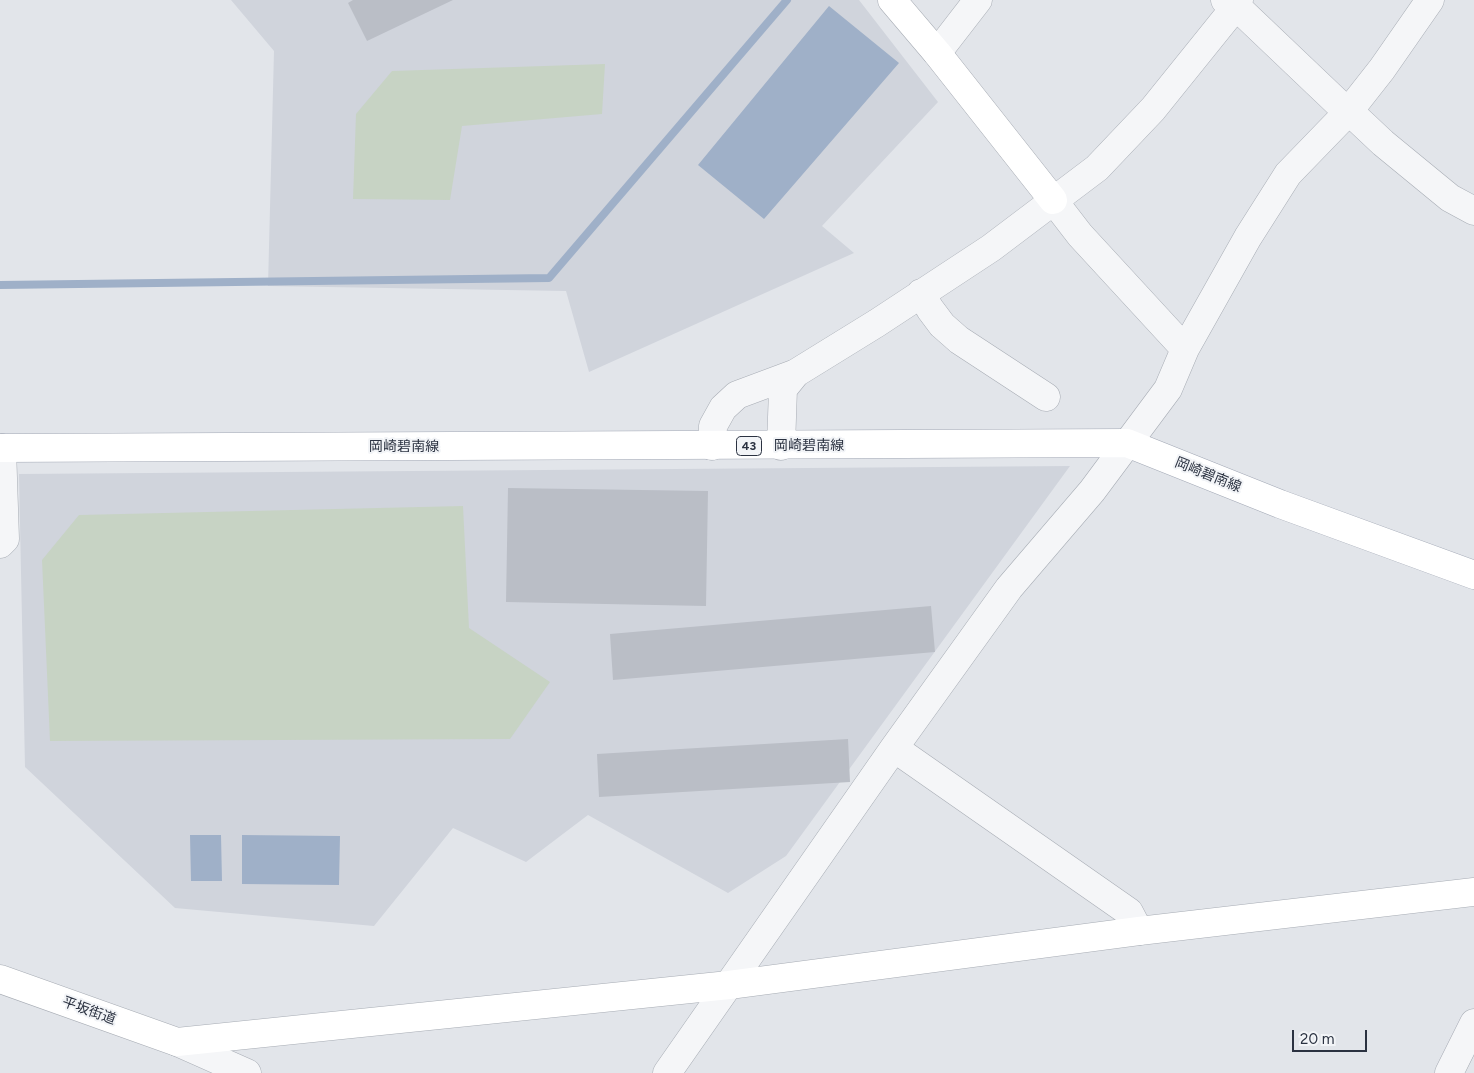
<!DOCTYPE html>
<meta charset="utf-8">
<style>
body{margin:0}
#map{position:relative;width:1474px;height:1073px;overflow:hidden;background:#e2e5ea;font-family:Figtree,sans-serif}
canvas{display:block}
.scale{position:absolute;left:1292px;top:1030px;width:75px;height:22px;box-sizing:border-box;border:2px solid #2b3241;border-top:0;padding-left:6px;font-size:15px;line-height:18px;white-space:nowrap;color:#2b3241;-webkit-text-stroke:4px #f2f4f7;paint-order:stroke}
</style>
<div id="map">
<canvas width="1474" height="1073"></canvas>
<div class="scale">20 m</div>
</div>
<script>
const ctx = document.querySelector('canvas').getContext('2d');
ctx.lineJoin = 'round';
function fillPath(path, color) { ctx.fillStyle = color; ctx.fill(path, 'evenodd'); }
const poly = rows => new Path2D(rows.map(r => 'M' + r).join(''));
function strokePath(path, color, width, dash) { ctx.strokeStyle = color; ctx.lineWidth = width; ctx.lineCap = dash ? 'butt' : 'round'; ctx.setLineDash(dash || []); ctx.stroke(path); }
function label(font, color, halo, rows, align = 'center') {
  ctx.font = font + ' Figtree,"Noto Sans JP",sans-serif'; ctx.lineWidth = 4; ctx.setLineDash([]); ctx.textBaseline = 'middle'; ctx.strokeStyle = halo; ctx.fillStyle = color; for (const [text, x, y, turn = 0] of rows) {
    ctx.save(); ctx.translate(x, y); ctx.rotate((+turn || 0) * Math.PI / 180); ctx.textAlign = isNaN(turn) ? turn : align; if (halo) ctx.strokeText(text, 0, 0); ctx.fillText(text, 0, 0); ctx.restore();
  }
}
fillPath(poly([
 [231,0,859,0,938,102,822,226,854,253,589,372,566,291,268,286,274,51],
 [1070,466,786,856,728,893,588,815,526,862,453,828,374,926,175,908,25,767,19,474]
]), '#d0d4dc');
fillPath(poly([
 [605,64,602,114,462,126,450,200,353,199,356,114,392,71],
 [463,506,469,628,550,682,510,739,50,741,42,560,79,515]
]), '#c7d3c4');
fillPath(poly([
 [829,6,899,63,764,219,698,165],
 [190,835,221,835,222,881,191,881],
 [242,835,340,836,339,885,242,884]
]), '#9fb0c8');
strokePath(poly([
 [0,285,549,278,787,0]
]), '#9fb0c8', 8);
fillPath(poly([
 [353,0,453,0,367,41,348,3],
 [508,488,708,491,706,606,506,602],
 [931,606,935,652,613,680,610,634],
 [848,739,850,782,599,797,597,754]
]), '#babec6');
const street = poly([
 [1225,0,1236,6,1340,105,1349,111,1383,143,1450,198,1474,211],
 [937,53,978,0],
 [1053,200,1080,235,1185,349],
 [921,293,930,309,942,325,959,340,1046,397],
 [712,446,713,426,723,408,737,395,796,373,877,323,991,248,1097,168,1153,109,1236,6,1239,0],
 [781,446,783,389,796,373],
 [0,544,5,539,2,448],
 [894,748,1129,912,1139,931],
 [177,1042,247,1073],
 [667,1073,894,748,1009,588,1092,491,1168,389,1185,349,1248,237,1288,174,1349,111,1382,69,1430,0],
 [1449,1073,1474,1023]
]);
const secondary = poly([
 [892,0,937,53,1053,200],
 [0,979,177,1042,729,985,1139,931,1474,892]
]);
const primary = poly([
 [0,448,1127,443,1280,504,1474,575]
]);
strokePath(street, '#a7acb4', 29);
strokePath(secondary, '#a7acb4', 29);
strokePath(primary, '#a2a8b5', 29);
strokePath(street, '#f5f6f8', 28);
strokePath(secondary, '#fff', 28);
strokePath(primary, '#fff', 28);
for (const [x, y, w] of [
 [749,446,25]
]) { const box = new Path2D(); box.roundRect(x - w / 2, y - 9.5, w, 19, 4); ctx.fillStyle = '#f2f4f7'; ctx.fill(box); strokePath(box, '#2b3241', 1); }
label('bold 12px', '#2b3241', null, [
 ["43",749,446]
]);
label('14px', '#2b3241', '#f2f4f7', [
 ["岡崎碧南線",809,446],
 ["岡崎碧南線",404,447],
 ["岡崎碧南線",1208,475,22],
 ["平坂街道",89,1011,20]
]);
</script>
